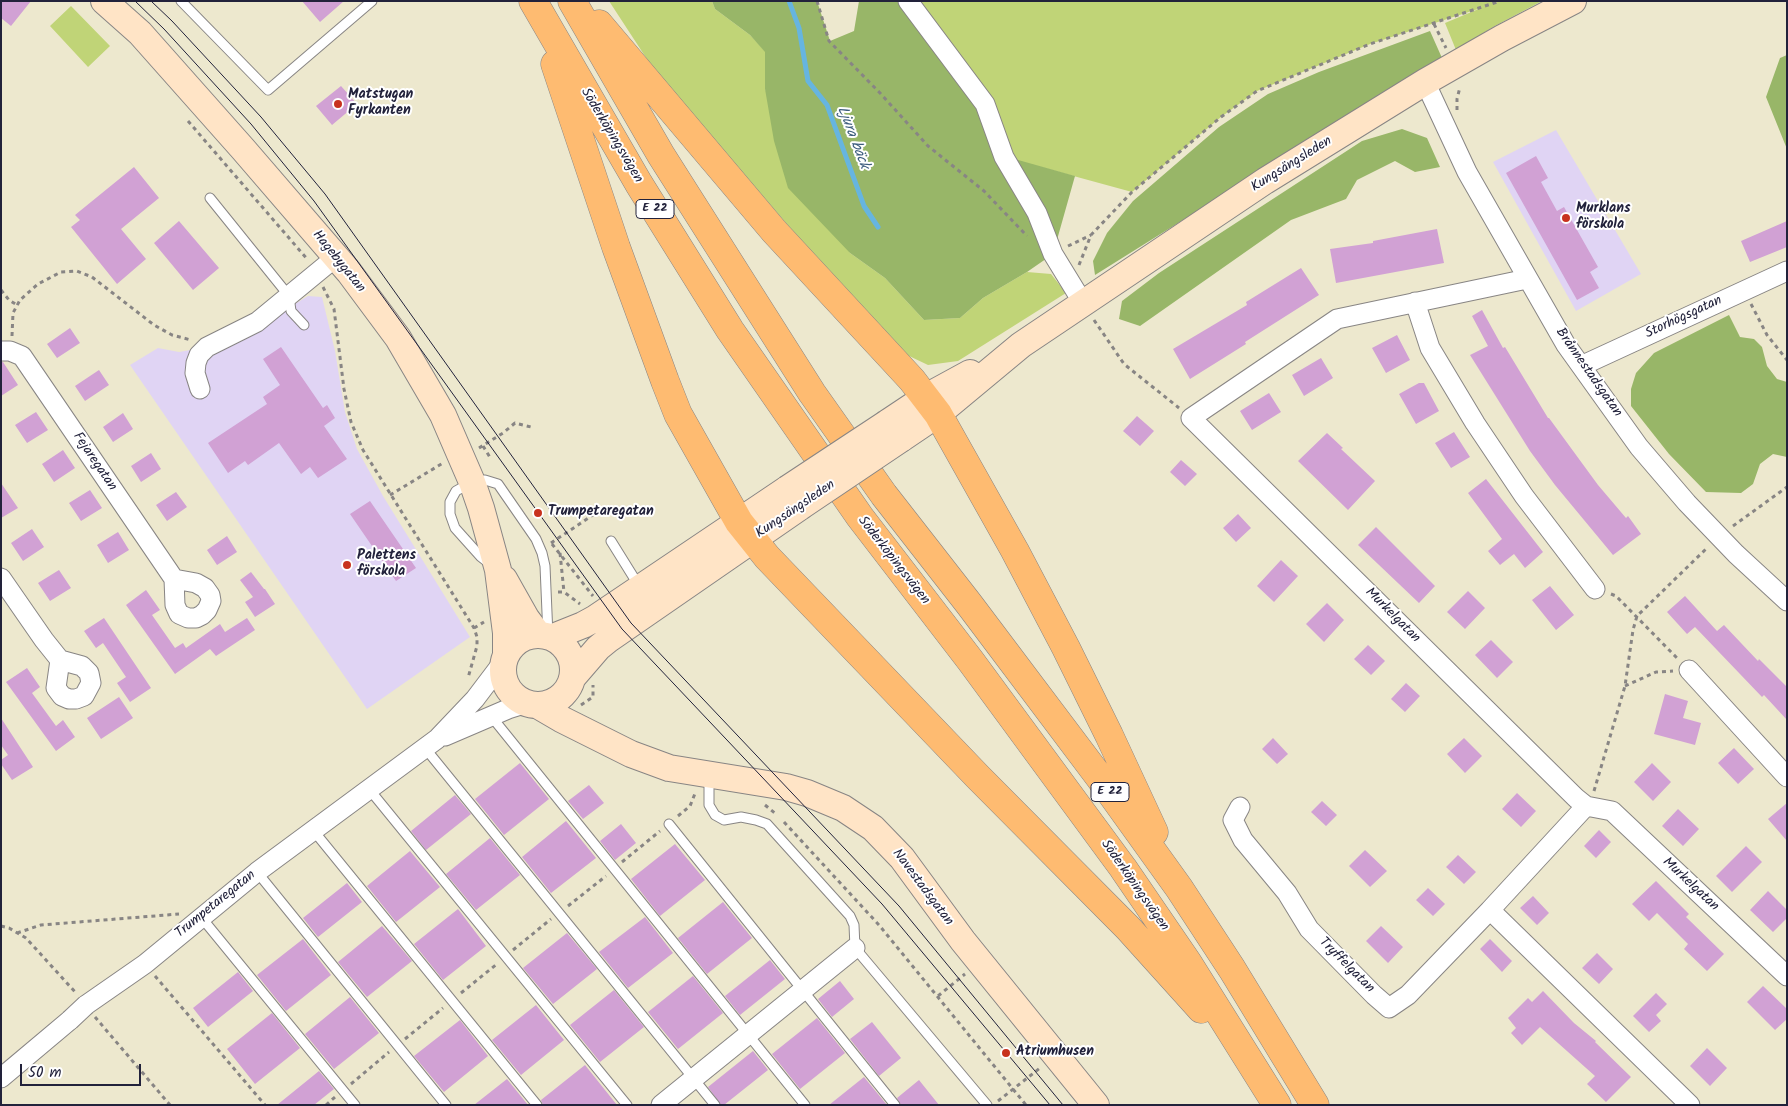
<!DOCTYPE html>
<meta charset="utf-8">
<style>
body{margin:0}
#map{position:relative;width:1788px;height:1106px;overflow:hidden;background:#ede8ce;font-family:Kalam,sans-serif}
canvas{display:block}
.frame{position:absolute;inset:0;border:2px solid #22223b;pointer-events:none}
.scale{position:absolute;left:20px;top:1064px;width:121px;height:22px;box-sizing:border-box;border:2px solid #22223b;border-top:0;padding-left:6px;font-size:15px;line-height:18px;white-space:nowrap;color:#22223b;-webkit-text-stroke:4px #fff;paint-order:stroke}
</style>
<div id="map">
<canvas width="1788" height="1106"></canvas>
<div class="frame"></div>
<div class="scale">50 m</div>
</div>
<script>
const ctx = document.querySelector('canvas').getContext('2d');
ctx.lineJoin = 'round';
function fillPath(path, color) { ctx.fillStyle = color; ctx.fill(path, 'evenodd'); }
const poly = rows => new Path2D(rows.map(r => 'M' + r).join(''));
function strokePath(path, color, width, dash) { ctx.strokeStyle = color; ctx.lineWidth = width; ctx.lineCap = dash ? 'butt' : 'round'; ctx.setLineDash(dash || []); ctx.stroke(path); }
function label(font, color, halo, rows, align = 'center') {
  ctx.font = font + ' Kalam,sans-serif'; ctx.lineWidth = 4; ctx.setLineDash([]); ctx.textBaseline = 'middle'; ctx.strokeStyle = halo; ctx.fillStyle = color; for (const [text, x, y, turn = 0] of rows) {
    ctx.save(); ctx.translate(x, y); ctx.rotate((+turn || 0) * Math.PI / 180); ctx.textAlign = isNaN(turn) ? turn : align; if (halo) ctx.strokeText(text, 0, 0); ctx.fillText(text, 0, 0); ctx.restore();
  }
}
fillPath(poly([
 [1556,130,1641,274,1576,311,1493,162],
 [308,296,322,297,335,351,345,412,357,449,383,496,470,637,367,709,130,365,158,348,179,352,207,347,259,326]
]), '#e0d4f4');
fillPath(poly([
 [609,1,712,1,715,9,750,35,766,52,765,89,850,253,885,278,924,320,960,318,983,298,1027,272,1051,274,1066,293,958,361,928,365,907,355,805,245,656,73],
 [908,1,1492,1,1495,3,1500,1,1542,1,1493,27,1456,50,1445,23,1481,8,1370,44,1257,91,1221,117,1132,192,1004,157],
 [71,6,110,46,88,67,50,26]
]), '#c0d477');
fillPath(poly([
 [712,1,817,1,830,41,854,31,859,1,908,1,985,104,1004,156,1075,176,1053,254,1027,272,983,298,960,318,924,320,885,278,850,253,788,188,774,141,765,89,765,52,750,35,715,9],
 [1430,31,1442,58,1095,275,1093,261,1107,233,1133,201,1219,127,1268,94,1319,72],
 [1787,55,1787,149,1766,97,1780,58],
 [1402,129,1427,138,1440,167,1415,172,1395,161,1357,180,1346,199,1291,220,1140,326,1119,319,1122,301,1159,273,1362,141],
 [1729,315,1740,337,1754,339,1762,347,1767,366,1777,379,1787,382,1787,457,1773,454,1760,464,1753,484,1741,493,1706,492,1669,454,1631,406,1631,389,1636,373,1654,353]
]), '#98b668');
strokePath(poly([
 [789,1,799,28,808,81,827,105,864,206,878,227]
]), '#66b5e0', 5);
fillPath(poly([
 [1,1,31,1,11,26,1,18],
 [302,1,344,1,320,22],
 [341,86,357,104,332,125,316,106],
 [1536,156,1548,178,1541,182,1557,211,1564,207,1598,267,1590,272,1599,288,1577,300,1506,173],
 [134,167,159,198,121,229,146,259,117,284,71,227,80,220,75,215],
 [179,221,219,268,193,290,154,243],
 [1787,221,1787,247,1750,262,1741,241],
 [1437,229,1444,263,1336,283,1330,249,1373,243,1373,241],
 [1301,268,1319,295,1245,342,1246,344,1190,379,1173,349,1247,305,1246,302],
 [1482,310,1503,348,1505,347,1548,418,1549,418,1598,485,1626,518,1628,516,1641,534,1613,555,1555,485,1530,451,1470,355,1488,346,1472,316],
 [70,328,80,343,57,358,47,344],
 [1397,335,1410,360,1386,373,1372,348],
 [281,347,323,408,327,405,335,418,324,426,347,459,318,478,310,467,301,474,279,443,248,465,245,461,228,473,208,443,267,404,263,397,280,385,263,359],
 [1321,358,1333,378,1304,396,1292,375],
 [1,362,3,362,18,385,1,396],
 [99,370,109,385,85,401,75,386],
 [1419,383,1424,383,1439,411,1416,424,1399,394],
 [1269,393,1281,412,1252,430,1240,411],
 [36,412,48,430,27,443,15,425],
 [123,413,133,429,113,442,103,427],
 [1137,416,1154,431,1140,446,1123,431],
 [1454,432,1470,457,1451,468,1435,443],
 [1327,433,1343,448,1341,449,1375,481,1348,510,1298,461],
 [63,450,75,468,54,482,42,464],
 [151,453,161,469,141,482,131,466],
 [1181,460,1197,474,1185,486,1170,472],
 [1486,479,1543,552,1525,568,1514,554,1500,565,1488,551,1502,539,1468,493],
 [1,483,18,508,1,518],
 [90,490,102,508,81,521,69,503],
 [176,492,187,507,167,521,156,505],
 [370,501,416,568,396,581,350,514],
 [1238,514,1251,528,1236,542,1223,528],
 [1376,527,1435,586,1419,603,1358,545],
 [32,529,44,547,23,561,11,543],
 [118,532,129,550,108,563,97,545],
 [227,536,237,552,217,565,207,550],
 [1281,560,1298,576,1274,602,1257,586],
 [59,570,71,588,50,601,38,583],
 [251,572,264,589,265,589,275,604,255,617,245,602,253,597,240,580],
 [1550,586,1574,615,1556,630,1532,600],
 [146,590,160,610,152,615,175,648,183,643,186,648,220,624,225,632,247,618,255,630,216,656,210,649,175,674,126,605],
 [1468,591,1485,608,1465,629,1447,612],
 [1685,596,1717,631,1724,625,1758,661,1759,659,1787,687,1787,720,1764,695,1762,697,1695,627,1687,634,1667,612],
 [1327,603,1344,620,1324,642,1306,624],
 [104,618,151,688,130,702,117,683,126,677,103,643,96,648,84,631],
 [1491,640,1513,662,1497,678,1475,655],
 [1368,645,1385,661,1371,675,1354,659],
 [27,668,40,687,32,693,56,726,63,720,75,737,56,751,6,682],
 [1406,683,1420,696,1405,712,1391,699],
 [1665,694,1688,701,1683,718,1701,723,1695,745,1654,734],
 [119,697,133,718,101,739,87,718],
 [1,718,33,767,12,780,1,764,1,760,8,755,1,745],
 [1273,738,1288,754,1277,764,1262,749],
 [1464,738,1482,756,1465,773,1447,754],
 [1734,748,1754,769,1738,784,1718,763],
 [520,763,549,799,504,835,475,799],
 [1652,763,1671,782,1653,801,1634,782],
 [589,785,604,803,583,819,568,801],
 [1517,793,1536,811,1521,827,1502,809],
 [455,795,471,814,426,850,411,831],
 [1322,801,1337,815,1326,826,1311,812],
 [1787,803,1787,841,1768,819],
 [1678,809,1699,829,1683,846,1662,826],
 [566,821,596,858,551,893,522,857],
 [621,824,636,843,615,860,600,841],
 [1599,830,1611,842,1596,858,1584,846],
 [490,838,520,875,476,910,446,874],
 [675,844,705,880,660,916,631,879],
 [1746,846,1762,862,1732,892,1716,876],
 [1365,850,1387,871,1370,887,1349,866],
 [410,851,440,887,396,922,367,886],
 [1458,855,1476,872,1464,884,1446,867],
 [1656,881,1689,914,1686,917,1724,954,1707,971,1684,949,1688,944,1657,913,1649,921,1632,904],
 [347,883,362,902,318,937,303,918],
 [1428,888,1445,904,1433,916,1416,900],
 [1768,891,1787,910,1787,918,1773,932,1750,910],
 [1533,896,1549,913,1537,925,1520,908],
 [723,902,752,938,707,974,678,938],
 [458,909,486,946,443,980,414,944],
 [645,917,673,953,628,988,599,952],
 [382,926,412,961,367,997,338,962],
 [1381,926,1403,947,1388,963,1366,941],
 [567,933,597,969,553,1004,523,968],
 [303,939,331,975,286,1011,257,975],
 [1490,939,1512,961,1502,972,1480,949],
 [1597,953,1613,969,1599,984,1582,968],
 [770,960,785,979,740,1015,725,996],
 [238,972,253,991,208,1027,193,1008],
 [693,976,723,1013,678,1049,648,1012],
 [840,981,854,999,832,1017,818,999],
 [1763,986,1787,1009,1787,1019,1775,1030,1747,1002],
 [614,990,644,1027,600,1062,570,1025],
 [1543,991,1574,1023,1596,1041,1595,1042,1631,1077,1606,1102,1587,1084,1595,1076,1540,1027,1522,1045,1511,1033,1516,1028,1508,1018,1528,998,1532,1002],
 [1656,993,1667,1004,1656,1015,1661,1021,1649,1032,1633,1016],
 [350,997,379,1033,334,1069,305,1034],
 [536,1005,564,1040,521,1075,492,1040],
 [272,1013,300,1048,255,1084,227,1049],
 [817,1018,845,1053,800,1089,772,1054],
 [460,1020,488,1056,444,1092,414,1056],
 [872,1022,901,1058,879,1076,850,1039],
 [1707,1048,1727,1068,1710,1086,1690,1066],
 [753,1051,768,1070,724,1105,721,1105,708,1087],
 [585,1065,617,1105,543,1105,541,1100],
 [319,1071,334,1089,314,1105,277,1105],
 [864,1077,887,1105,829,1105],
 [507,1079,528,1105,474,1105],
 [919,1080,939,1105,901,1105,897,1098]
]), '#d1a1d4');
const lane = poly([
 [181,1,268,90,372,1],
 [210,198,289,296,291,311,304,325],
 [611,541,639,586],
 [490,564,481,557,455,528,450,514,450,502,456,491,472,482,485,480,498,484,536,539,542,553,545,566,548,636],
 [491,716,805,1105],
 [425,748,715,1105],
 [709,778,709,805,715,815,724,820,741,817,756,820,767,824,850,916,854,925,855,948,987,1105],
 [369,789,627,1105],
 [669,824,895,1105],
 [313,830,537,1105],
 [257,872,446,1105],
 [201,917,355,1105]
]);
const street = poly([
 [908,1,985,104,1004,157,1037,213,1053,254,1083,303],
 [1425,82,1467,172,1566,345,1639,447,1687,503,1736,554,1787,601],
 [1527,279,1337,319,1191,418,1576,798,1586,806,1612,811,1787,976],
 [1415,302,1430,348,1475,423,1524,496,1595,589],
 [1,351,10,351,22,356,174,579,196,583,205,588,210,595,211,601,207,610,202,615,196,618,188,618,179,614,175,605,174,579],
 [1581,366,1787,271],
 [200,389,195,373,196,363,199,355,207,347,257,322,336,257],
 [1,578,44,640,60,660,82,666,89,673,91,683,84,696,76,699,69,699,62,696,56,688,60,660],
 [1689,670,1787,777],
 [445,736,508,709,527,703],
 [1240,807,1233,820,1243,840,1287,893,1309,929,1374,995,1389,1008,1408,995,1490,910,1690,1105],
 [1490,910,1586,806],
 [86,1005,145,964,257,872,437,739,475,699,503,662],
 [1,1078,70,1020],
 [661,1105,855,948]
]);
const secondary = poly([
 [104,1,140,33,243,149,349,272,398,338,443,415,472,482,481,508,498,570,506,633,506,654],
 [887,423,926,397,970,373],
 [901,439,938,414,1021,345,1265,181,1425,82,1502,38,1573,1],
 [504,579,526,618,538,634],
 '503 670a35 35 0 1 1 70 0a35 35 0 1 1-70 0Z',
 [553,637,583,625,594,619,787,489],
 [573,677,598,648,609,639,800,507],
 [537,705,561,719,631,754,669,768,786,787,807,793,843,808,873,828,902,858,963,941,1096,1105]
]);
const highway = poly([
 [533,1,639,184,730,330,860,517,970,660,1123,868,1188,963,1277,1105],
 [572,1,661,155,812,393,884,495,969,604,1100,778,1179,888,1232,969,1315,1105],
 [599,24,774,231,912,380,938,414,1015,551,1066,648,1109,735,1154,832],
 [555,64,616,247,665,381,678,414,739,522,767,557,978,777,1128,928,1201,1009]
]);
strokePath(lane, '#888584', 11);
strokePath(street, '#888584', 21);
strokePath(secondary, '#888584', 28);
strokePath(highway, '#888584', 29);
strokePath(poly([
 [817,1,829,41,880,93,928,146,984,191,1027,236],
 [1434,24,1446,48],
 [1457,110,1457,99,1460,87],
 [188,121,308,260],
 [1068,246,1091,235],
 [1079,265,1091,235,1132,192,1221,117,1257,91,1370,44,1500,1],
 [323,287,334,309,344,389,351,422,363,450,474,628,477,637,477,646,468,678],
 [1,290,9,300,17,305],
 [1751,304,1767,335,1787,360],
 [1094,320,1124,364,1179,408],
 [12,336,13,313,20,300,38,284,61,272,77,271,92,277,154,325,172,335,191,340],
 [483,446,491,459],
 [479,448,503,433,515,423,531,427],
 [390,495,443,463],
 [1733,526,1787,487],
 [551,543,593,515],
 [552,544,593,596],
 [560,553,564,592],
 [558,592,564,592,580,604],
 [1611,594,1616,596,1678,659],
 [474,628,484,622],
 [1625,686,1656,672,1673,671],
 [581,705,593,697,593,685],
 [1594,791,1625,686,1633,630,1637,616,1707,548],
 [765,805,776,814],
 [678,816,690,806,696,791],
 [784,822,879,925,1026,1105],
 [622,862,660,831],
 [568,906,606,876],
 [1,926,9,928,26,938,76,993],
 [17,933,41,925,179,914],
 [513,950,551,919],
 [155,976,265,1105],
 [461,993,497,964],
 [938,996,965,974],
 [95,1017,170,1105],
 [405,1039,443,1008],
 [351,1084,389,1052],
 [998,1101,1040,1068],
 [326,1105,335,1097]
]), '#888584', 3, [4, 4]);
strokePath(lane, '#fff', 9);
strokePath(street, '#fff', 19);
strokePath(secondary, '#ffe4c6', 26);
strokePath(highway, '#febb71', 28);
strokePath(poly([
 [135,1,164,29,251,124,314,201,622,629,882,904,1050,1105],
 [151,1,172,21,261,117,325,194,631,623,899,906,1063,1105]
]), '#22223b', 1);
const streetBridge = poly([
 [70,1020,86,1005]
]);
const secondaryBridge = poly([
 [787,489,887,423],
 [800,507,901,439]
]);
strokePath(streetBridge, '#888584', 21, []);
strokePath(secondaryBridge, '#888584', 28, []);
strokePath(streetBridge, '#fff', 19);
strokePath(secondaryBridge, '#ffe4c6', 26);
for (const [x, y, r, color] of [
 [338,104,5,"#c8321e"],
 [1566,218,5,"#c8321e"],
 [538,513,5,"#c8321e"],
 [347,565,5,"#c8321e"],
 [1006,1053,5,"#c8321e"]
]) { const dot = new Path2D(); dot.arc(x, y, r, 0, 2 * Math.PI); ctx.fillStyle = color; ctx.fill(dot); strokePath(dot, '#fff', 2); }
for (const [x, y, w] of [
 [655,209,38],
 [1110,792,38]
]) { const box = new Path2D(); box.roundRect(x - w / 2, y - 9.5, w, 19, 4); ctx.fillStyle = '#fff'; ctx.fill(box); strokePath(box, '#22223b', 1); }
label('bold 12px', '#22223b', null, [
 ["E 22",655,209],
 ["E 22",1110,792]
]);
label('bold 14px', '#22223b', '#fff', [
 ["Matstugan",348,96],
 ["Fyrkanten",348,112],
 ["Murklans",1576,210],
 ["förskola",1576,226],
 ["Trumpetaregatan",548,513],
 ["Palettens",357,557],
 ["förskola",357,573],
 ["Atriumhusen",1016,1053]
], 'left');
label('14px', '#22223b', '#fff', [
 ["Söderköpingsvägen",611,136,59],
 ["Kungsängsleden",1292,165,-32],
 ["Hagebygatan",338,262,51],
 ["Storhögsgatan",1684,318,-25],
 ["Brånnestadsgatan",1588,373,55],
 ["Fejaregatan",94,462,56],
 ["Kungsängsleden",796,510,-34],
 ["Söderköpingsvägen",893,561,52],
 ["Murkelgatan",1392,616,45],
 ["Murkelgatan",1690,885,43],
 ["Söderköpingsvägen",1134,886,55],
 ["Navestadsgatan",922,888,53],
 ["Trumpetaregatan",216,905,-39],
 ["Tryffelgatan",1346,966,45]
]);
label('italic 15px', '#3d5d7d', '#fff', [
 ["Ljura bäck",852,138,69]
]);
</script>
